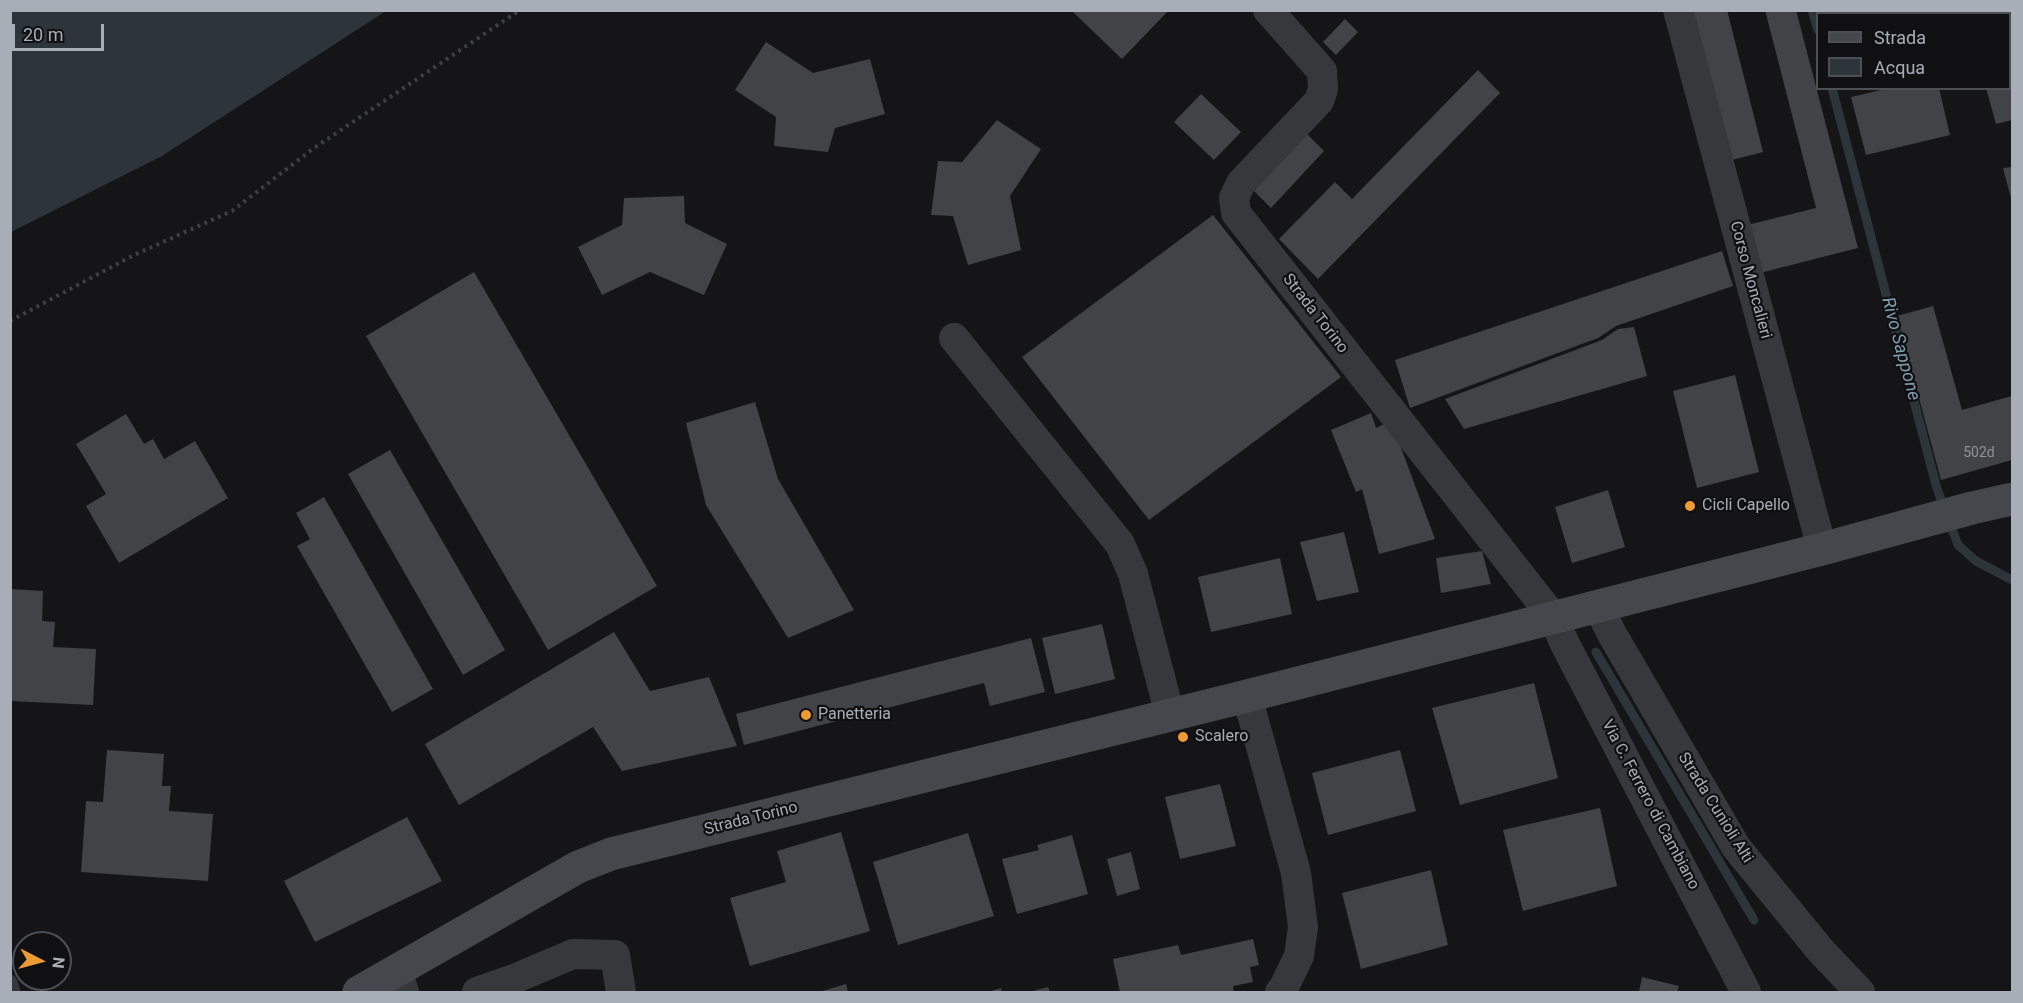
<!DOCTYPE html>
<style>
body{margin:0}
#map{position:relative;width:2023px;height:1003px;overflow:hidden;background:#151517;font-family:Roboto,sans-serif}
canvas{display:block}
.frame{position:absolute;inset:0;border:12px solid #a7aeb7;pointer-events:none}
.legend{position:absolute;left:1816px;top:12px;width:195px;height:78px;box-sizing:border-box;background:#101012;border:2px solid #4c4f54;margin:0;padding:8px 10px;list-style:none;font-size:18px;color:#a7aeb7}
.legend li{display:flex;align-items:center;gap:12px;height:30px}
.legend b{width:30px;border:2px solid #4c4f54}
.north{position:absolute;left:12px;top:931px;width:60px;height:60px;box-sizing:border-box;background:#101012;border:2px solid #4c4f54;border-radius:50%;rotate:96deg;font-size:16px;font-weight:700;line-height:24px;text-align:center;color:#a7aeb7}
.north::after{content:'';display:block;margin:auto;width:21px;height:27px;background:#ee9b36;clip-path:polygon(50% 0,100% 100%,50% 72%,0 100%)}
.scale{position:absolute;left:12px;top:24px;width:92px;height:27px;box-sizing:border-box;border:3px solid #a7aeb7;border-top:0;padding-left:8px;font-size:18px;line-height:21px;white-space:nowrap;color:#a7aeb7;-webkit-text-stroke:4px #101012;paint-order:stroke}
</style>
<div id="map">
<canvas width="2023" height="1003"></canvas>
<div class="frame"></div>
<ul class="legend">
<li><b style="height:8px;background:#44474c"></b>Strada</li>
<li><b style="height:16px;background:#2b353a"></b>Acqua</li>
</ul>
<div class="north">N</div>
<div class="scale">20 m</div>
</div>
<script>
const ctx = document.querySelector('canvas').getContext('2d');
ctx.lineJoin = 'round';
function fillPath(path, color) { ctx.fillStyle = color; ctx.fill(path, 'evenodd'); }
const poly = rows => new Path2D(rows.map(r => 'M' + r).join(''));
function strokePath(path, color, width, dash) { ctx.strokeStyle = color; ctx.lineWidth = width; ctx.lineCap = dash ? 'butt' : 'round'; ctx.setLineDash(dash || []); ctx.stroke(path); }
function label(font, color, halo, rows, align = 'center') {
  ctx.font = font + ' Roboto,sans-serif'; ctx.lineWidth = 4.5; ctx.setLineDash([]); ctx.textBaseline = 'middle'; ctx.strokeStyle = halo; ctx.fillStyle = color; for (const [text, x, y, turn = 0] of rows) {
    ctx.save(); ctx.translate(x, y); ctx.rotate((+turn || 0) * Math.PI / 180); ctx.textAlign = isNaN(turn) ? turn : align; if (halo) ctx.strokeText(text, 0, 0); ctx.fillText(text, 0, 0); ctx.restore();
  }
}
fillPath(poly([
 [11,10,386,10,386,11,162,156,11,232]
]), '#2b353a');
strokePath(poly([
 [1812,10,1818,30],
 [1832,88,1936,485,1944,508],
 [1949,521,1958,545,1976,561,2012,580],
 [1596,652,1754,920]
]), '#2b353a', 9);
fillPath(poly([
 [1071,10,1169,10,1122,59],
 [1690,10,1727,10,1763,152,1728,161],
 [1765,10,1796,10,1858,248,1756,274,1743,226,1816,208],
 [1841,10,1893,10,1894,14,1841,14],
 [2012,10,2012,120,1996,124,1986,88,2010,88,2010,14,1967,14,1966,11],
 [1345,19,1358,32,1336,55,1323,42],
 [766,42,813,73,870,59,885,114,835,128,828,152,774,146,776,117,735,90],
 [1478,70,1500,93,1318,279,1279,239,1335,182,1352,199],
 [1890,88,1939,88,1950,135,1866,155,1851,97],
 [1201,94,1241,132,1214,160,1174,122],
 [997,120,1041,149,1010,196,1021,250,968,265,953,216,931,215,938,161,962,162],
 [1307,134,1324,151,1271,208,1254,191],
 [2012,167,2012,202,2003,168],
 [684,196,685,223,727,244,704,295,650,272,602,295,578,247,622,225,624,198],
 [1213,215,1341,377,1149,520,1022,357],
 [1722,251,1733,286,1616,326,1598,338,1410,408,1395,360],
 [474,272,657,586,548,650,366,336],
 [1933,306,1962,410,2012,396,2012,460,1941,480,1897,316],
 [1634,327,1647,376,1464,429,1445,399,1602,340,1618,329],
 [1735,375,1759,472,1697,488,1673,391],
 [755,402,778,479,854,610,788,638,706,505,686,423],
 [1371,413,1376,428,1391,421,1435,539,1379,554,1362,489,1356,492,1331,430],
 [126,414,144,444,153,439,164,459,195,441,228,498,119,563,86,506,106,494,76,444],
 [390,450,505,650,463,675,348,474],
 [1608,490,1625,547,1572,563,1555,507],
 [324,497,433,689,392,712,297,546,310,539,296,513],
 [1344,532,1359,592,1317,601,1300,542],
 [1482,551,1491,584,1441,593,1436,558],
 [1280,558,1292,614,1211,632,1198,577],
 [10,589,43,591,42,621,55,622,53,647,96,649,93,705,10,701],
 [1102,624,1115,679,1055,694,1042,638],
 [614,632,650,691,709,677,737,746,622,771,593,727,459,805,425,744],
 [1031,638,1045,692,990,706,984,683,744,745,736,714],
 [1534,683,1558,778,1460,805,1432,708],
 [107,750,164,754,162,786,171,786,169,811,213,814,208,881,81,872,86,801,103,802],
 [1400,750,1416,811,1328,835,1312,773],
 [1220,784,1236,846,1180,859,1165,797],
 [1600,808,1617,886,1523,911,1503,830],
 [407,817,442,881,315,942,284,881],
 [841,832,870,931,750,966,730,898,786,882,777,851],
 [968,833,994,916,898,945,873,862],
 [1072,835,1088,894,1017,914,1002,859,1039,850,1037,845],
 [1131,852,1140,889,1117,896,1107,859],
 [1431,870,1448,945,1361,969,1342,893],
 [1253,939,1259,965,1250,967,1253,982,1233,986,1234,992,1120,992,1113,959,1178,945,1181,955],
 [1642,977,1679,986,1677,992,1639,992],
 [846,984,848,992,819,992],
 [1048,987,1050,992,1029,992],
 [1001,988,1002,992,988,992]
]), '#414347');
strokePath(poly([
 [10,321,134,255,232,211,314,148,520,10]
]), '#3c3f43', 4, [3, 4.5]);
strokePath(poly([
 [10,982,13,992]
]), '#36383c', 15);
strokePath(poly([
 [1268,10,1322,71,1323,89,1319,101,1241,183,1234,198,1236,213,1553,617,1565,644,1746,992],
 [1678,10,1822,549],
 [954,338,1120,544,1133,574,1170,715],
 [1598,606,1612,634,1736,847,1821,951,1860,992],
 [1247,696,1296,873,1303,927,1299,956,1283,989,1280,992],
 [397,972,404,992],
 [477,992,514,979,573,954,615,955,621,992]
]), '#36383c', 30);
strokePath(poly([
 [359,992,578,867,611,854,1247,696,1822,549,1972,508,2012,499]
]), '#44474c', 33);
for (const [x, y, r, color] of [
 [1690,506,6,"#ee9b36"],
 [806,715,6,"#ee9b36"],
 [1183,737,6,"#ee9b36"]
]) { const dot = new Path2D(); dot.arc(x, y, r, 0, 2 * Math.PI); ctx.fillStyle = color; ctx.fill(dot); strokePath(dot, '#101012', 2); }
label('14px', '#8e939b', null, [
 ["502d",1979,453]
]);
label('16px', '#a7aeb7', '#101012', [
 ["Corso Moncalieri",1750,280,75],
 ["Strada Torino",1315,314,52],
 ["Via C. Ferrero di Cambiano",1650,805,62],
 ["Strada Cunioli Alti",1715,808,58],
 ["Strada Torino",751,819,-14]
]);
label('16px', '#a7aeb7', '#101012', [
 ["Cicli Capello",1702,506],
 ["Panetteria",818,715],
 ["Scalero",1195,737]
], 'left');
label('italic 18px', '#7f9fb1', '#101012', [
 ["Rivo Sappone",1900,349,75]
]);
</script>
